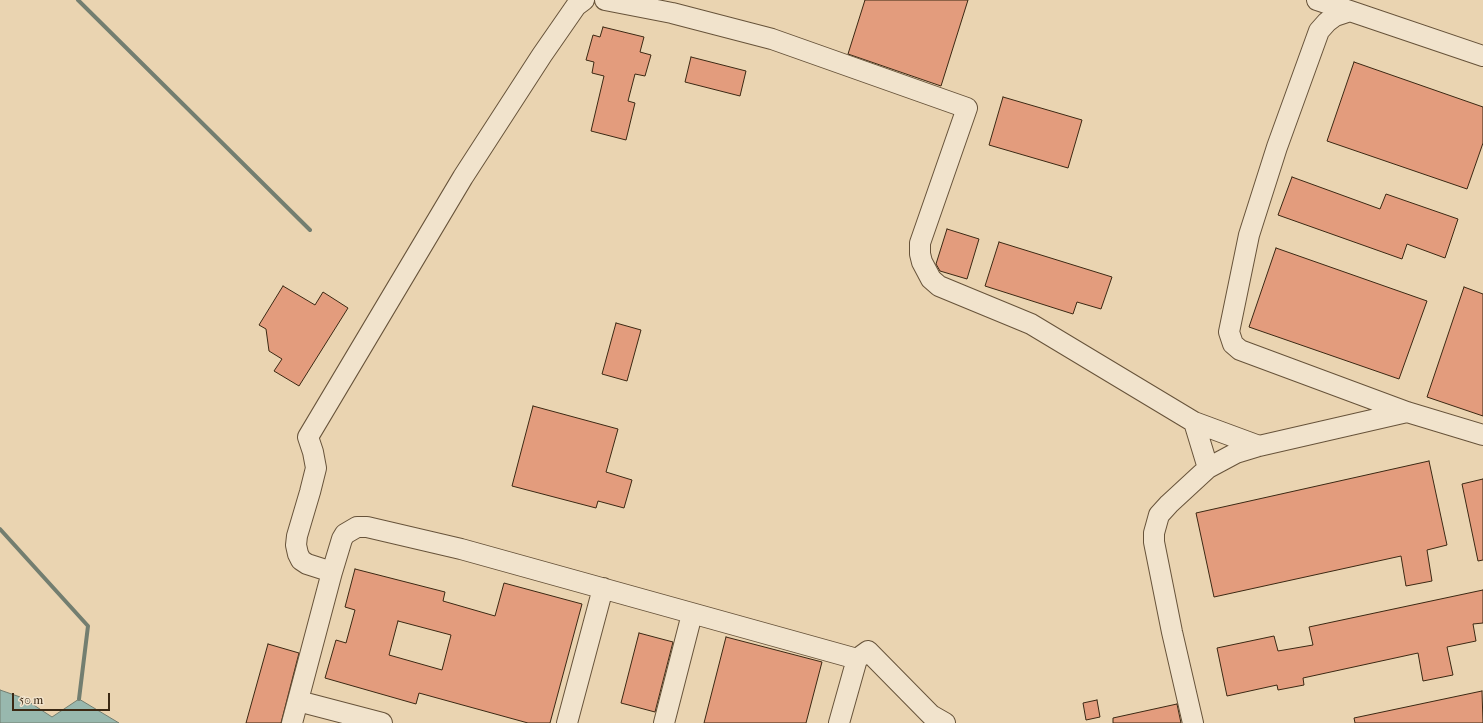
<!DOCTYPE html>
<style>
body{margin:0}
#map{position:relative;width:1483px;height:723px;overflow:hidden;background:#ead4b1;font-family:"IM FELL French Canon",serif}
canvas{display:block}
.scale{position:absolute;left:12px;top:693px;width:98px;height:18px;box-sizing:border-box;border:2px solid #3b2813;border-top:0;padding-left:5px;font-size:12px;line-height:14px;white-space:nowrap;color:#3b2813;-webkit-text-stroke:3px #f1e3cc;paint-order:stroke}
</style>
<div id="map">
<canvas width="1483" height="723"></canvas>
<div class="scale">50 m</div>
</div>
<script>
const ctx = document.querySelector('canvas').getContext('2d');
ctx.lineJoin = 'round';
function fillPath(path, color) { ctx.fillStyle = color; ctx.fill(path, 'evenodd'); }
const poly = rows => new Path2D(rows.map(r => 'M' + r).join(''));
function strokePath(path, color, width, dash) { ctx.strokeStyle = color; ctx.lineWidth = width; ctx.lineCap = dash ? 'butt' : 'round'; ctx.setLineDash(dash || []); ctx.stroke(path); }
const water = poly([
 [0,690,23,698,52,717,79,699,119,723,0,723,0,690]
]);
fillPath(water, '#98b8ae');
strokePath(water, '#737e70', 1);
strokePath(poly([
 [78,0,310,230],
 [0,529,88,626,79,699]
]), '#737e70', 4);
const building = poly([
 [865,0,968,0,941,86,848,54,865,0],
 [603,27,644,37,640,52,651,55,645,76,635,74,628,101,635,103,626,140,591,131,604,76,592,73,594,62,586,60,593,35,600,37,603,27],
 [691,57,746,71,740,96,685,82,691,57],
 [1354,62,1483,107,1483,143,1467,189,1327,141,1354,62],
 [1003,97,1082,120,1068,168,989,145,1003,97],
 [1292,177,1380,209,1386,194,1458,219,1445,258,1407,244,1402,259,1278,215,1292,177],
 [947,229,979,239,967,279,940,271,936,264,947,229],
 [999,242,1112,277,1101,309,1077,302,1073,314,985,286,999,242],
 [1276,248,1427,301,1399,379,1249,327,1276,248],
 [283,286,315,305,323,292,348,308,299,386,274,371,282,359,269,351,266,329,259,325,283,286],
 [1464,287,1483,294,1483,416,1427,397,1464,287],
 [616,323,641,330,627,381,602,374,616,323],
 [533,406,618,429,606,472,632,480,624,508,598,501,596,508,512,486,533,406],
 [1429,461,1447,545,1427,550,1432,581,1406,586,1401,556,1214,597,1196,513,1429,461],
 [1483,479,1483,560,1478,561,1462,484,1483,479],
 [355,569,445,592,443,601,495,616,504,583,582,604,550,723,528,723,419,693,416,704,325,678,336,640,346,643,355,610,345,607,355,569],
 [398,621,451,635,442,670,389,655,398,621],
 [1483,590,1483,623,1473,624,1476,641,1447,647,1453,675,1423,681,1418,653,1303,678,1304,685,1278,690,1277,685,1227,696,1217,648,1274,636,1278,651,1313,645,1309,627,1483,590],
 [639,633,673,642,655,712,621,703,639,633],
 [726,637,822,662,806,723,704,723,726,637],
 [268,644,299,653,281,723,246,723,268,644],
 [1482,691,1483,723,1355,723,1354,718,1482,691],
 [1097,700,1100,717,1086,720,1083,703,1097,700],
 [1177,704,1181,723,1113,723,1113,718,1177,704]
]);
fillPath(building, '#e39c7d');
strokePath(building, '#3b2813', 1);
const minor = poly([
 [605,0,672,13,772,39,967,108,920,243,920,254,922,262,931,279,939,286,1031,324,1194,422,1259,446],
 [1317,0,1350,11],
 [1483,56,1350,11,1335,16,1327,22,1319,31,1277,147,1249,235,1229,332,1233,344,1240,350,1407,412,1483,435],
 [1194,422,1208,468],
 [332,572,342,539,345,534,357,527,367,527,461,549,857,659,868,651,931,715,945,723],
 [298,701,382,723],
 [292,723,332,572,307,564,301,560,298,554,296,545,297,536,310,492,316,468,313,452,308,437,463,177,542,55,576,6,584,0],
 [567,723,603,588],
 [664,723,692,614],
 [839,723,857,659],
 [1193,723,1172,632,1154,542,1154,533,1159,515,1169,504,1208,468,1236,453,1259,446,1407,412]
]);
strokePath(minor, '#67533a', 22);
strokePath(minor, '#f1e3cc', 20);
</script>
